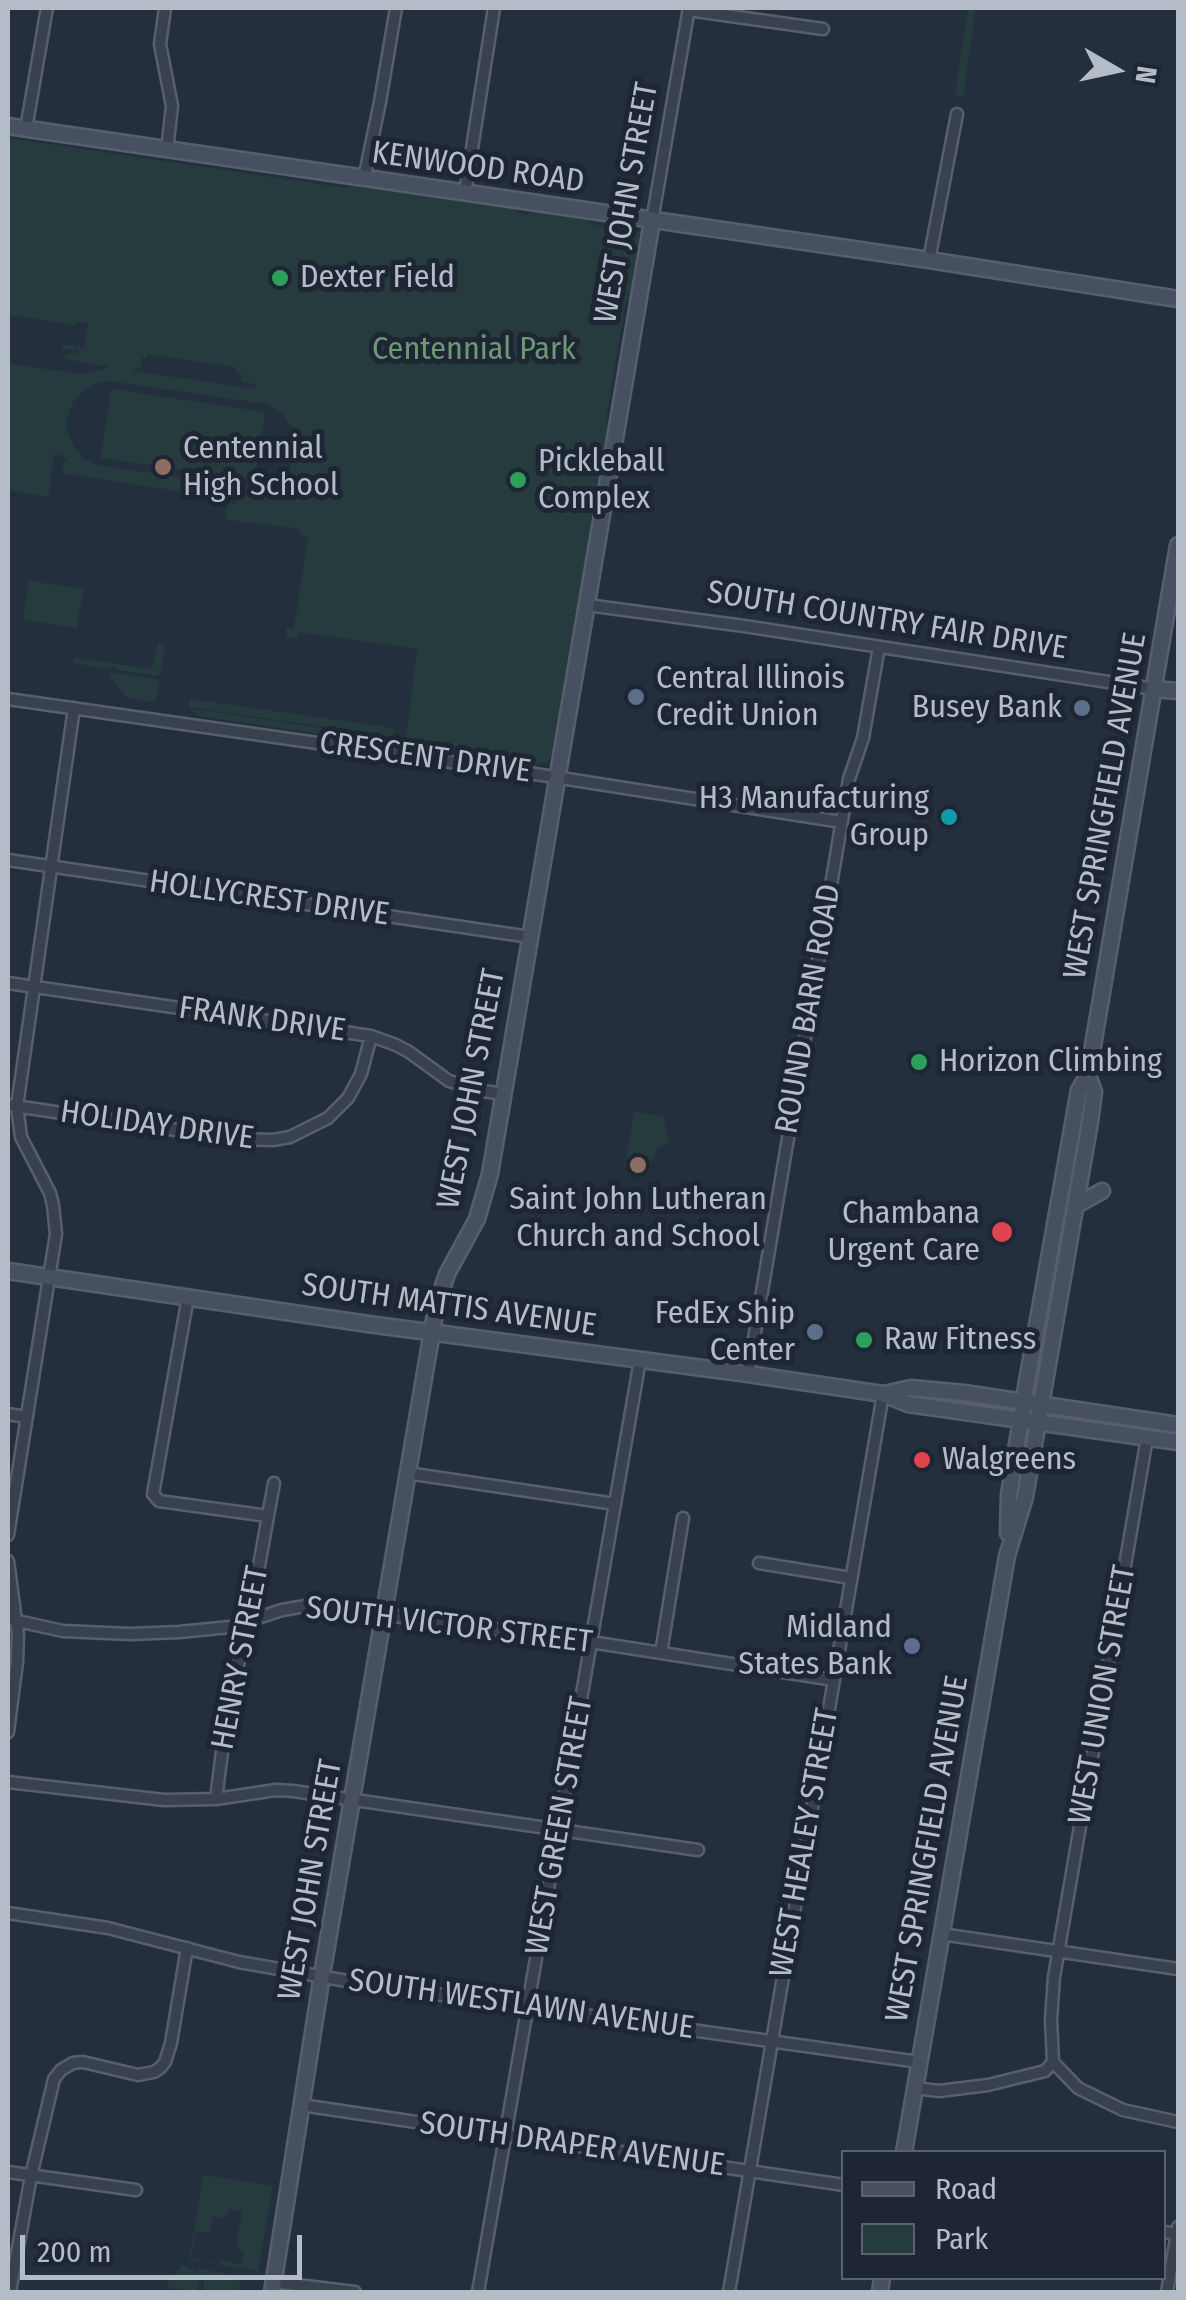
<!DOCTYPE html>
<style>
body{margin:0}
#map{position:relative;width:1186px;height:2300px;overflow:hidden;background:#242f3d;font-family:"Fira Sans Condensed",sans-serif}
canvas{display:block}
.frame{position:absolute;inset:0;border:10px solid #b4bcc8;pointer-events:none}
.legend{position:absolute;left:841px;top:2150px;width:325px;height:130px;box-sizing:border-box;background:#1d2632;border:2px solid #59626e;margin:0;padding:12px 18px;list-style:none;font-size:30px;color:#b4bcc8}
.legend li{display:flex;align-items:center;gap:20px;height:50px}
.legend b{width:50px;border:2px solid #59626e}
.north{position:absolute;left:1066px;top:20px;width:100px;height:100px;-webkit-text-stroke:8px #1d2632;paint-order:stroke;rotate:99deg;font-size:28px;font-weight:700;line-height:40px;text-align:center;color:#b4bcc8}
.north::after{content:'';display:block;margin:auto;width:35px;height:45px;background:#b4bcc8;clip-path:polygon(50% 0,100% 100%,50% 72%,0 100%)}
.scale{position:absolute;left:20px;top:2235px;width:282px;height:45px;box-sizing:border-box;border:5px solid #b4bcc8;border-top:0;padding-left:12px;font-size:30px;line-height:35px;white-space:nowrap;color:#b4bcc8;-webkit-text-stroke:8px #1d2632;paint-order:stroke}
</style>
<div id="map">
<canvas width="1186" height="2300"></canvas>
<div class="frame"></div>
<ul class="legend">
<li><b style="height:12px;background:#465060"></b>Road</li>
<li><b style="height:28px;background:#263b3e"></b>Park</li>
</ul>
<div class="north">N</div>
<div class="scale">200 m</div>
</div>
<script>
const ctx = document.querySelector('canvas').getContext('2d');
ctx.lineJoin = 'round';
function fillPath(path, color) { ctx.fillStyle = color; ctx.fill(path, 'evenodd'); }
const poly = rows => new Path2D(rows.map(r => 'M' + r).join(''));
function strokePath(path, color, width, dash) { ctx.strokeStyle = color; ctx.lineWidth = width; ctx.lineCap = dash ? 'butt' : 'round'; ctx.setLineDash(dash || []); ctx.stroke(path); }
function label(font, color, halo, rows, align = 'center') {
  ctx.font = font + ' "Fira Sans Condensed",sans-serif'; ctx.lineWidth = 10; ctx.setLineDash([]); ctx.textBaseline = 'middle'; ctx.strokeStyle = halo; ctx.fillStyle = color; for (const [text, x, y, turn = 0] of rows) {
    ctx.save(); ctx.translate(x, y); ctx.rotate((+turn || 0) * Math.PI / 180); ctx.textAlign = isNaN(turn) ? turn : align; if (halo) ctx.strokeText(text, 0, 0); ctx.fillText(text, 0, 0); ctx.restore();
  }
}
fillPath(poly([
 [968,8,976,8,963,96,955,95],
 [8,138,347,188,351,184,514,208,518,213,527,215,532,211,588,220,591,224,640,232,630,298,626,301,606,419,608,424,577,612,573,613,576,614,552,754,548,762,533,766,413,747,407,741,534,759,406,739,417,649,298,632,296,639,287,637,286,628,294,628,308,538,301,536,297,528,228,520,225,516,226,509,231,503,236,504,236,500,62,473,64,461,68,461,62,453,59,457,56,453,54,456,48,497,8,490,8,364,84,374,110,367,60,358,73,352,80,354,78,350,63,349,62,345,71,345,77,348,79,346,81,350,85,348,88,323,77,321,76,325,8,315],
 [147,354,236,367,235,373,242,374,241,381,256,385,256,389,134,371,135,367,141,368,142,357,146,358],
 [109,381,267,404,281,412,294,430,296,445,294,459,287,473,275,482,254,488,96,465,84,459,75,449,67,431,67,418,74,400,84,390,95,383],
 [111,389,265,412,255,480,101,458],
 [29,581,83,589,77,628,23,620],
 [158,643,165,646,160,674,157,676,118,670,118,668,111,667,110,669,73,663,74,658,152,669],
 [110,672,156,679,159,683,157,699,153,702,127,698,110,676],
 [190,699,393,728,394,734,393,737,189,707],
 [190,710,202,710,392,739,382,743,198,716],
 [634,1111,664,1117,669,1144,658,1147,647,1171,625,1168],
 [203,2175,273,2186,258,2271,189,2260],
 [228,2209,242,2211,236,2249,244,2251,241,2264,220,2261,219,2264,191,2259,195,2231,210,2233,213,2216,227,2218],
 [183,2265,198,2272,198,2268,225,2274,233,2281,238,2280,240,2282,239,2292,214,2292,204,2289,204,2281,201,2275,196,2292,184,2292,182,2287,180,2289,169,2288,167,2284,171,2278]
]), '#263b3e');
const street = poly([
 [165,8,160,44,172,106,167,150],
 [688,10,823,29],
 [26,129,47,8],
 [364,179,380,102,396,8],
 [465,193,494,8],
 [652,221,689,8],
 [929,260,957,114],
 [587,605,744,626,1154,689],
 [8,699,535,774,842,822],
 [8,860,530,937],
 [8,983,371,1036,396,1045,409,1052,449,1081,483,1091,503,1094],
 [8,1105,237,1139,273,1140,290,1137,328,1118,348,1098,361,1074,371,1036],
 [188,1297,153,1494,159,1501,268,1516],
 [748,1374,849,779,863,738,879,647],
 [8,1414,26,1417],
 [1147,1438,1054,1977,1051,2020,1053,2062,1078,2088,1123,2110,1178,2122],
 [407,1473,615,1504],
 [8,1535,56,1234,53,1205,50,1193,21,1137,17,1106,74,708],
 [8,1561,18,1635,17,1662,8,1732],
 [759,1563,851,1578],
 [8,1619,63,1631,130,1634,179,1632,230,1627,282,1610,311,1605,591,1642,834,1680],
 [661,1653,683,1518],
 [8,1782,164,1800,216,1799,276,1790,293,1791,698,1850],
 [216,1799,228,1705,249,1621,274,1483],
 [8,1913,108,1928,239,1962,364,1984,919,2062],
 [941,1934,1178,1969],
 [915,2088,939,2091,988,2085,1045,2071,1053,2062],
 [301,2105,844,2185],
 [8,2172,136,2190],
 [1164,2232,1178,2234],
 [273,2282,355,2292],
 [10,2292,31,2176,54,2079,61,2070,73,2063,83,2062,138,2075,154,2072,160,2068,165,2062,171,2043,187,1948],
 [478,2292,640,1360],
 [729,2292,883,1394],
 [1167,2292,1178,2227]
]);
const secondary = poly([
 [8,126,929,260,1178,299],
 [1154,689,1178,691],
 [1075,1206,1102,1191],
 [8,1271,368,1324,748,1374,883,1394,908,1404,1178,1442],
 [884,1394,911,1388,964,1393,1178,1425],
 [1008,1533,1009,1495,1026,1387,1079,1090,1088,1075,1178,545],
 [904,2152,1007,1556,1025,1497,1090,1122,1094,1092,1088,1075],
 [272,2292,322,1975,436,1308,447,1274,477,1219,490,1174,652,221],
 [880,2292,882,2278]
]);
strokePath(street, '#565f6b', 15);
strokePath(secondary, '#565f6b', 19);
strokePath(street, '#38414d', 10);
strokePath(secondary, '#465060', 14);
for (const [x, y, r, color] of [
 [280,278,10,"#2e9e5b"],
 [163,467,10,"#8d6e63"],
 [518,480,10,"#2e9e5b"],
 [636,697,10,"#5c6f8a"],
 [1082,708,10,"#5c6f8a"],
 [949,817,10,"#0f9aa8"],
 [919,1062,10,"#2e9e5b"],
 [638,1165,10,"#8d6e63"],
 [1002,1232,12,"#e0444e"],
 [815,1332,10,"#5c6f8a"],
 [864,1340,10,"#2e9e5b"],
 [922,1460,10,"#e0444e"],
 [912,1646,10,"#5c6f8a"]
]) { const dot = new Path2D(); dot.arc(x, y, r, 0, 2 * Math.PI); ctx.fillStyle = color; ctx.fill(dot); strokePath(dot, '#1d2632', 4); }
label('32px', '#b4bcc8', '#1d2632', [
 ["KENWOOD ROAD",478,168,8],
 ["WEST JOHN STREET",627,203,-80],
 ["SOUTH COUNTRY FAIR DRIVE",887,621,9],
 ["CRESCENT DRIVE",425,758,8],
 ["WEST SPRINGFIELD AVENUE",1106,806,-80],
 ["HOLLYCREST DRIVE",269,899,8],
 ["ROUND BARN ROAD",809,1009,-80],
 ["FRANK DRIVE",262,1020,8],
 ["WEST JOHN STREET",472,1089,-79],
 ["HOLIDAY DRIVE",157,1126,8],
 ["SOUTH MATTIS AVENUE",449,1306,8],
 ["SOUTH VICTOR STREET",449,1626,7],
 ["HENRY STREET",241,1658,-79],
 ["WEST UNION STREET",1103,1695,-80],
 ["WEST GREEN STREET",560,1826,-80],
 ["WEST HEALEY STREET",805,1843,-80],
 ["WEST SPRINGFIELD AVENUE",928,1849,-80],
 ["WEST JOHN STREET",311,1880,-80],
 ["SOUTH WESTLAWN AVENUE",521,2005,8],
 ["SOUTH DRAPER AVENUE",572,2145,8]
]);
label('32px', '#b4bcc8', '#1d2632', [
 ["Dexter Field",300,278],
 ["Centennial",183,449],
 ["High School",183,486],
 ["Pickleball",538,462],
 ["Complex",538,499],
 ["Central Illinois",656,679],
 ["Credit Union",656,716],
 ["Busey Bank",1062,708,"right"],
 ["H3 Manufacturing",929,799,"right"],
 ["Group",929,836,"right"],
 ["Horizon Climbing",939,1062],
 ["Saint John Lutheran",638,1200,"center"],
 ["Church and School",638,1237,"center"],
 ["Chambana",980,1214,"right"],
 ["Urgent Care",980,1251,"right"],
 ["FedEx Ship",795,1314,"right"],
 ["Center",795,1351,"right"],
 ["Raw Fitness",884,1340],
 ["Walgreens",942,1460],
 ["Midland",892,1628,"right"],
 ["States Bank",892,1665,"right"]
], 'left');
label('32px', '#6b9875', '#1d2632', [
 ["Centennial Park",474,350]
]);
</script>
